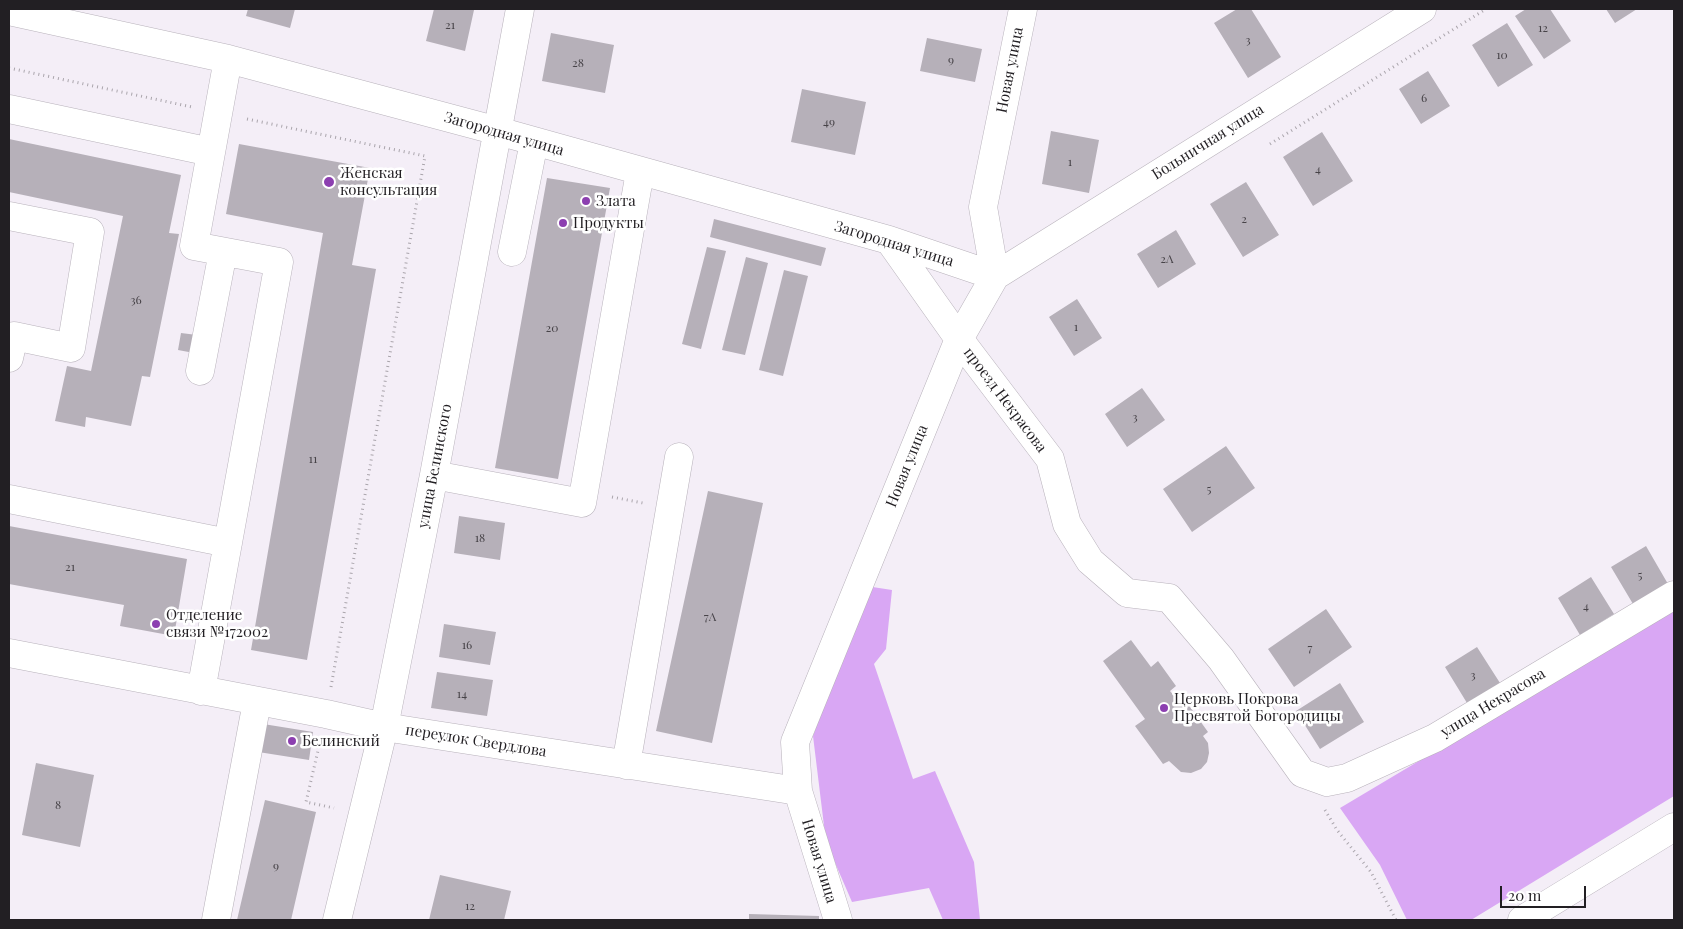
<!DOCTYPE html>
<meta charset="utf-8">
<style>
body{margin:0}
#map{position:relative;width:1683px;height:929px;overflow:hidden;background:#f4eef7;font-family:"Playfair Display",serif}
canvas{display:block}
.frame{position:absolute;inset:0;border:10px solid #221f23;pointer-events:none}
.scale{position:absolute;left:1500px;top:886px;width:86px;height:22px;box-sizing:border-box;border:2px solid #221f23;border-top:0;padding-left:6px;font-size:15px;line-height:18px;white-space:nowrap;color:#221f23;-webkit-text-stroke:4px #fff;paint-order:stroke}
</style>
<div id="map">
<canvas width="1683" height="929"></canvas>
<div class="frame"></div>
<div class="scale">20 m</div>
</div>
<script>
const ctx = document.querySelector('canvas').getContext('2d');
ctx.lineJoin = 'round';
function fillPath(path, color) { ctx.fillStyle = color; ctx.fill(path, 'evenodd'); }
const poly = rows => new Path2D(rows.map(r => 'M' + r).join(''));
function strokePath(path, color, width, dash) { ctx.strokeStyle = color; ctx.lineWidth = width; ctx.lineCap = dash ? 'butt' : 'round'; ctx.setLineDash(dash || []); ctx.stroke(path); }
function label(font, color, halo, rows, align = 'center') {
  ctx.font = font + ' "Playfair Display",serif'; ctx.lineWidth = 5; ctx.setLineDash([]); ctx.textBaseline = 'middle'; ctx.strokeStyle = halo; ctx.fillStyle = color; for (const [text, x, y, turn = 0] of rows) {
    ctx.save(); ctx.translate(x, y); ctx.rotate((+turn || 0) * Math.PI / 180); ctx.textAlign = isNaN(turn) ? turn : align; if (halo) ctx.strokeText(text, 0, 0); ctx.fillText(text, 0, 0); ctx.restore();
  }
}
fillPath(poly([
 [866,586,892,590,886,649,874,664,913,779,935,771,974,862,980,920,943,920,929,888,852,902,826,842,813,736],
 [1674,609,1674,796,1471,920,1407,920,1380,865,1340,808]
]), '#d9a7f4');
fillPath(poly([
 [248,9,295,9,290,28,246,16],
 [434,9,474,10,465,51,426,41],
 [1237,9,1251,9,1281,57,1248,78,1214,23],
 [1526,9,1550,9,1571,41,1544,59,1515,16],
 [1606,9,1637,9,1615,23],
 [1507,23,1533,65,1498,87,1472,45],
 [551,33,614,45,605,93,542,81],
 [927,38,982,49,975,82,920,71],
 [1428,71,1450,106,1421,124,1399,89],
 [802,89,866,102,855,155,791,142],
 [1051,131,1099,140,1089,193,1042,184],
 [1322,132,1353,181,1313,206,1283,157],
 [9,139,181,175,169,233,179,234,150,377,142,376,131,426,86,417,85,427,55,421,67,366,91,371,123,216,9,192],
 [239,144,370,168,352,265,376,269,307,660,251,650,323,233,226,214],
 [547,178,610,188,558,479,495,468],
 [1246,182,1279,235,1243,257,1210,204],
 [714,219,826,248,821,266,710,237],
 [1176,230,1196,264,1158,288,1137,254],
 [707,247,726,251,701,349,682,344],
 [746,257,768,263,745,355,722,350],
 [784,270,808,276,783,376,759,370],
 [1077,299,1102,338,1074,356,1049,317],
 [181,333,197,335,194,353,178,350],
 [1142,388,1165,420,1127,447,1105,414],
 [1226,446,1255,488,1192,532,1163,489],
 [708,491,763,503,712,743,656,731],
 [459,516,505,523,500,560,454,553],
 [9,526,187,559,174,636,120,626,124,605,9,584],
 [1646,546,1668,584,1633,604,1611,567],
 [1591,577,1614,614,1580,635,1558,598],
 [1326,609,1352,647,1294,687,1268,649],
 [444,624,496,632,490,665,439,657],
 [1131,640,1151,667,1158,661,1176,686,1170,691,1175,697,1180,693,1208,732,1203,736,1208,743,1209,753,1207,762,1201,769,1191,773,1181,772,1169,761,1163,764,1135,726,1145,719,1103,661],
 [1477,647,1500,683,1467,703,1445,667],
 [437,672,493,680,487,716,431,708],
 [1340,683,1364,722,1320,749,1296,711],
 [257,723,313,732,309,760,252,751],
 [36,763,94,775,80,847,22,835],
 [265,800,316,812,291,920,237,920],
 [440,875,511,891,504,920,429,920],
 [749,914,819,916,819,920,749,920]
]), '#b6b0b9');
const minor = poly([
 [9,11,228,59,498,131,889,240,995,276],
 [9,109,211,152],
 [9,216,90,232,71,348,14,336,9,358],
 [889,240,959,339,1050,459,1067,524,1090,561,1127,593,1169,598,1221,659,1302,773,1327,782,1347,778,1435,738,1674,595],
 [512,252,534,142],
 [995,276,1422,9],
 [200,371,223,252],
 [434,475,582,503,640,172],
 [9,499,228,543],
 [9,653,326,714,384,727,798,791],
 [201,691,279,262,194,246,228,59],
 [626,765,679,457],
 [216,920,257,702],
 [337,920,384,727,434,475,520,9],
 [838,920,798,791,795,742,959,339,995,276,983,207,1023,9],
 [1522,920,1674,827]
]);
strokePath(minor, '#b8b2bb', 29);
strokePath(poly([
 [9,68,192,107],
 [247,119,425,156,331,687],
 [1270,144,1486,9],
 [612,497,643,503],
 [320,742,306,802,334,808],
 [1325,810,1337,830,1371,872,1396,920]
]), '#aaa5ac', 3, [1, 4]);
strokePath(minor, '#fff', 28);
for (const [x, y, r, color] of [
 [329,182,6,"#8c3fb0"],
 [586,201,5,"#8c3fb0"],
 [563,223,5,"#8c3fb0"],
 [156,624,5,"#8c3fb0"],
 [1164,708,5,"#8c3fb0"],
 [292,741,5,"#8c3fb0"]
]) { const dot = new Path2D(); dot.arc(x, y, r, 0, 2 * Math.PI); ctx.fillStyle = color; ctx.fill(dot); strokePath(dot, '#fff', 2); }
label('12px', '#474348', null, [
 ["21",450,25],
 ["12",1543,28],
 ["3",1248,40],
 ["10",1502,55],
 ["9",951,60],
 ["28",578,63],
 ["6",1424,98],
 ["49",829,122],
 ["1",1070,162],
 ["4",1318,169],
 ["2",1244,219],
 ["2А",1167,259],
 ["36",136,300],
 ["1",1076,327],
 ["20",552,328],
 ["3",1135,417],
 ["11",313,459],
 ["5",1209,489],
 ["18",480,538],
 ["21",70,567],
 ["5",1640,575],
 ["4",1586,606],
 ["7А",710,617],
 ["16",467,645],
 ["7",1310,648],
 ["3",1473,675],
 ["14",462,694],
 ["8",58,805],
 ["9",276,866],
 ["12",470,906]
]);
label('15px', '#221f23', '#fff', [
 ["Новая улица",1010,70,-79],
 ["Загородная улица",504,134,16],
 ["Больничная улица",1208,142,-32],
 ["Загородная улица",894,244,17],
 ["проезд Некрасова",1005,400,53],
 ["улица Белинского",435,466,-79],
 ["Новая улица",907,466,-68],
 ["улица Некрасова",1493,703,-31],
 ["переулок Свердлова",476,741,9],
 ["Новая улица",819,861,73]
]);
label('15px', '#221f23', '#fff', [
 ["Женская",340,173],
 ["консультация",340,190],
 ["Злата",596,201],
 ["Продукты",573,223],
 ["Отделение",166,615],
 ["связи №172002",166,632],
 ["Церковь Покрова",1174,699],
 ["Пресвятой Богородицы",1174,716],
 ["Белинский",302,741]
], 'left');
</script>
